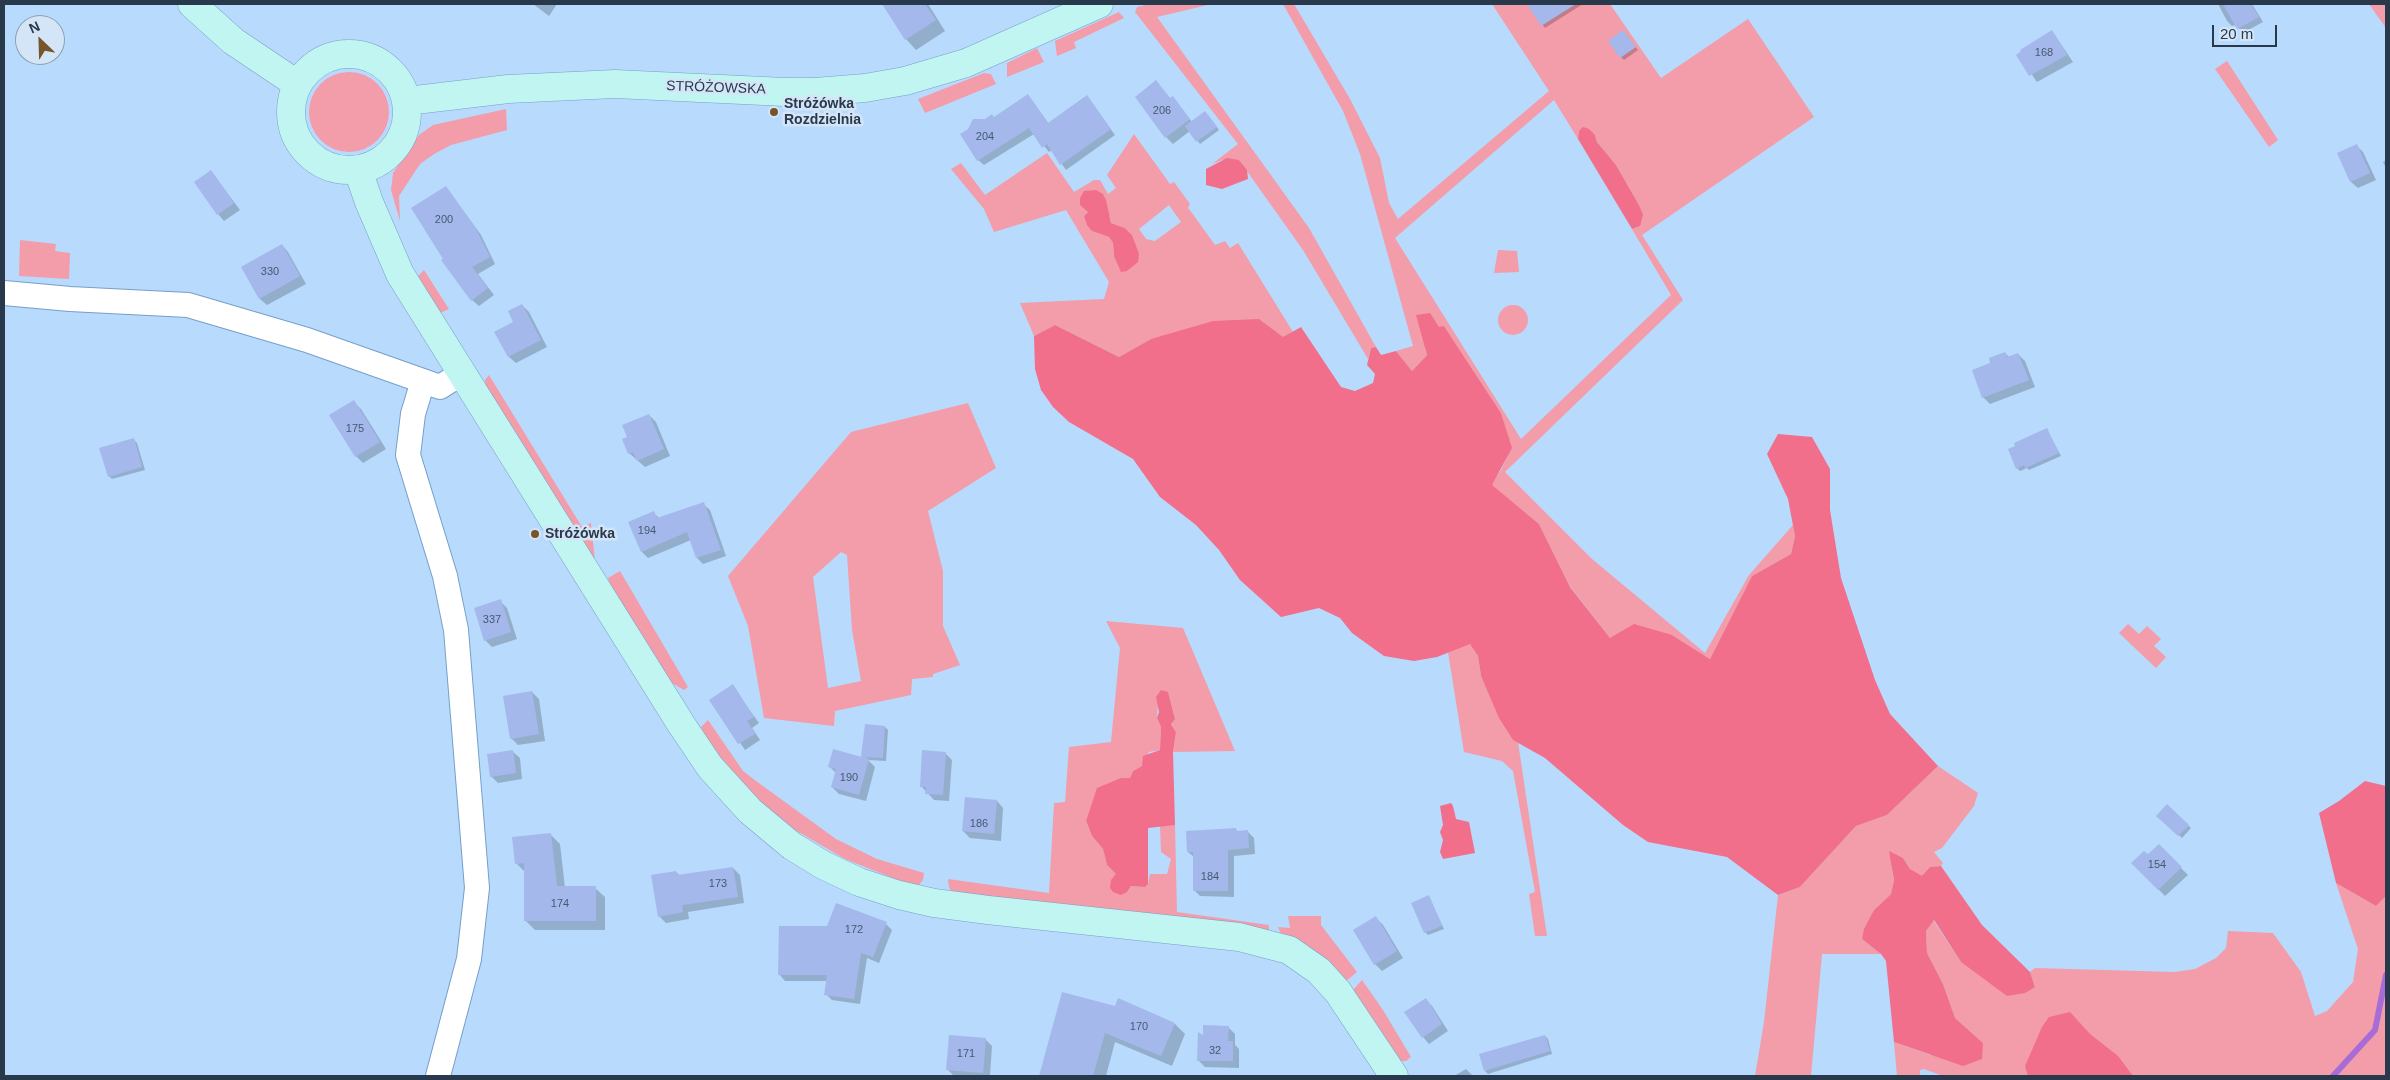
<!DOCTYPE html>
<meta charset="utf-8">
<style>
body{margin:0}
#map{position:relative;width:2390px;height:1080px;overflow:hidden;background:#b8dafd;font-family:Arial,sans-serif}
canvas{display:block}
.frame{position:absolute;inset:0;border:5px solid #27394a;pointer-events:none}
.north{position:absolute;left:15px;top:15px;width:50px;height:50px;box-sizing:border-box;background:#d4e5f7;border:1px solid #8fa0b2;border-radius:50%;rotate:336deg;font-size:14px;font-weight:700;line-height:20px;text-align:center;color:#27394a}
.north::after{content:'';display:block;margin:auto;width:18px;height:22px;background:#76542c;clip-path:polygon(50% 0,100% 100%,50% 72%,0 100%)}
.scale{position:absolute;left:2212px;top:25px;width:65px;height:22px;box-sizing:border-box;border:2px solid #27394a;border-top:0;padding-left:6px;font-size:15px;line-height:18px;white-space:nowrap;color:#27394a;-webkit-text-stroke:4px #d4e5f7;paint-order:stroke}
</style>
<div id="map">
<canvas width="2390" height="1080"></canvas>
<div class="frame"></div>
<div class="north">N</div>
<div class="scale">20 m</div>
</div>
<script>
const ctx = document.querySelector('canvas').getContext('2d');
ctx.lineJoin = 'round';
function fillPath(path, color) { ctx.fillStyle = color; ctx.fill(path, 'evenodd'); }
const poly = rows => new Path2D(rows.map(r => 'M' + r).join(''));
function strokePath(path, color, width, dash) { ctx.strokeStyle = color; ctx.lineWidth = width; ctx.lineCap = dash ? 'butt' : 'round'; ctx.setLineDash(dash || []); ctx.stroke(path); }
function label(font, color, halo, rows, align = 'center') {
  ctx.font = font + ' Arial,sans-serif'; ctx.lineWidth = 5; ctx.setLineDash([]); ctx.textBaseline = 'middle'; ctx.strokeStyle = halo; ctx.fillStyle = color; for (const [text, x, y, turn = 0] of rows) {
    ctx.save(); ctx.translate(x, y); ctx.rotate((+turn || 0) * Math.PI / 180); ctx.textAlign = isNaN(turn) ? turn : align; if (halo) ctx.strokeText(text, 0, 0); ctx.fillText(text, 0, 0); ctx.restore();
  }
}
fillPath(poly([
 [1150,4,1212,4,1157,17,1309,228,1376,347,1371,348,1368,359,1303,250,1239,160,1222,160,1212,164,1238,144,1135,12,1137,7],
 [1283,4,1294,4,1350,99,1380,158,1389,203,1398,219,1549,91,1492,4,1610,4,1661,78,1748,19,1814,117,1642,235,1683,300,1505,472,1592,559,1705,653,1749,575,1793,525,1795,536,1791,554,1752,576,1710,659,1672,635,1610,638,1569,585,1539,524,1491,485,1501,470,1511,448,1501,413,1444,326,1425,349,1427,355,1412,371,1396,351,1413,346,1360,154,1343,111],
 [1554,100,1578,139,1579,131,1595,135,1597,142,1616,165,1639,205,1640,226,1632,229,1671,295,1521,439,1395,238],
 [2369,4,2386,4,2386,28,2376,14],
 [1119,12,1124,18,1074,42,1076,48,1057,56,1055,41],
 [1037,48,1044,62,1007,77,1007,63],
 [2227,61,2278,140,2269,147,2215,69],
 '309 112a40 40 0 1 1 80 0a40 40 0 1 1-80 0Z',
 [984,73,991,74,996,84,925,113,918,99],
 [506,109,507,130,451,145,434,154,420,164,399,196,400,221,391,190,393,173,419,135,433,125],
 [1134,134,1170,184,1174,182,1190,204,1188,208,1192,213,1215,245,1225,241,1230,248,1238,243,1293,332,1283,338,1259,319,1151,339,1119,357,1055,325,1034,336,1020,303,1104,299,1109,282,1066,210,994,232,984,209,951,169,961,163,985,195,1047,153,1074,192,1094,180,1100,180,1108,194,1116,188,1107,175],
 [1169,205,1181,222,1155,241,1146,239,1139,229],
 [1088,212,1110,217,1111,223,1125,228,1132,235,1134,244,1114,256,1113,243,1109,237,1092,231,1084,216],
 [20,240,56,244,55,251,70,253,69,279,19,276],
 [1498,250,1517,251,1519,272,1494,273],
 [424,270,449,309,440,313,416,278],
 '1498 320a15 15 0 1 1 30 0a15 15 0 1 1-30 0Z',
 [489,375,582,527,591,523,595,561,486,387,485,380],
 [968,403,996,468,928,511,943,571,943,626,960,665,933,674,933,677,912,679,911,695,835,711,834,726,764,718,748,626,728,576,851,432],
 [841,552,847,555,852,630,861,681,828,688,813,577],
 [620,571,688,687,684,690,665,679,612,591,608,578],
 [1106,621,1183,628,1235,751,1173,752,1176,732,1171,723,1175,719,1168,692,1158,701,1157,718,1161,727,1160,750,1149,752,1142,766,1133,771,1130,778,1121,778,1091,807,1086,822,1092,836,1103,849,1107,865,1116,874,1127,892,1131,886,1145,887,1148,884,1150,874,1167,874,1171,859,1161,852,1160,825,1175,825,1177,912,1269,925,1269,933,952,893,949,887,948,879,1049,893,1054,803,1065,802,1069,747,1111,742,1120,648],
 [2128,624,2139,634,2147,626,2161,639,2154,646,2166,657,2156,668,2119,633],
 [1470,643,1478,656,1481,676,1513,740,1518,742,1547,936,1535,936,1529,894,1535,892,1513,771,1502,761,1464,752,1448,652],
 [708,720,743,771,756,781,836,839,877,859,924,873,923,880,919,885,908,884,845,859,783,823,750,792,708,743,701,727],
 [1938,766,1978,793,1974,806,1942,848,1934,852,1943,863,1941,866,1930,867,1922,877,1910,869,1903,858,1892,871,1894,880,1891,894,1874,910,1862,939,1881,954,1822,954,1811,1076,1755,1076,1764,1022,1778,895,1800,887,1856,826,1887,815],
 [2336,883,2376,906,2386,896,2386,1076,1943,1076,1924,1069,1920,1070,1920,1076,1897,1076,1894,1042,1930,1055,1983,1043,1955,1018,1943,984,1927,953,1926,931,1933,920,1961,962,2035,987,2030,972,2035,968,2174,972,2195,969,2216,958,2226,948,2228,931,2273,933,2301,972,2315,1016,2327,1011,2353,982,2358,949],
 [1288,916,1321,916,1321,925,1357,972,1345,982,1281,934,1278,927,1290,928],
 [1362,980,1383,1010,1411,1057,1406,1061,1399,1061,1390,1053,1353,990]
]), '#f39caa');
fillPath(poly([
 [1583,127,1589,129,1595,135,1597,142,1616,165,1639,205,1643,215,1640,226,1632,229,1578,139,1579,131],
 [1227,158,1239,160,1247,170,1248,179,1222,189,1206,185,1206,169],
 [1096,190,1103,194,1106,200,1111,223,1125,228,1132,235,1139,254,1138,262,1127,271,1121,272,1114,256,1113,243,1109,237,1092,231,1087,225,1084,216,1088,212,1080,205,1080,198,1084,191],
 [1430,313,1439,327,1444,326,1501,413,1512,448,1492,485,1539,524,1570,587,1610,638,1634,624,1672,635,1710,659,1752,576,1791,554,1795,536,1788,499,1767,454,1778,434,1812,437,1830,469,1830,510,1841,578,1875,680,1890,714,1938,766,1887,815,1856,826,1800,887,1778,895,1727,857,1648,842,1623,825,1545,758,1513,740,1499,718,1481,676,1478,656,1470,644,1437,657,1414,661,1384,656,1352,633,1340,618,1319,608,1281,617,1240,580,1219,550,1196,525,1160,497,1133,459,1069,422,1053,407,1041,390,1035,369,1034,336,1055,325,1119,357,1151,339,1213,321,1259,319,1283,337,1301,327,1341,387,1355,391,1373,383,1375,374,1367,365,1371,348,1376,347,1381,355,1396,351,1412,371,1427,355,1416,315],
 [1161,690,1168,692,1175,719,1171,724,1176,732,1173,752,1175,825,1148,828,1148,884,1145,887,1131,886,1127,892,1121,895,1113,892,1110,888,1111,880,1116,874,1107,865,1103,849,1092,836,1086,821,1097,788,1121,778,1130,778,1133,771,1142,766,1143,756,1160,750,1161,727,1157,718,1159,712,1156,697],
 [2365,781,2386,786,2386,896,2376,906,2336,883,2319,813,2339,801],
 [1451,803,1453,806,1456,819,1469,822,1475,853,1443,859,1440,852,1443,840,1440,832,1443,825,1440,806],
 [1889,851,1903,858,1910,869,1922,876,1930,867,1941,866,1982,925,2030,972,2035,987,2025,993,2007,996,1961,962,1934,920,1926,931,1927,953,1943,984,1955,1018,1983,1043,1982,1059,1963,1066,1894,1042,1886,961,1881,954,1862,939,1864,929,1874,910,1891,894,1894,880],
 [2070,1012,2090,1034,2118,1056,2133,1076,2028,1076,2025,1066,2042,1027,2049,1017]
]), '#f16f8b');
fillPath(poly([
 [533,4,557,4,549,16],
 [883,4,928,4,945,31,916,50,906,39],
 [1528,4,1583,4,1545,28],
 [2218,4,2252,4,2263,22,2243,33,2236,25,2232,26,2227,21],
 [2052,31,2073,62,2037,82,2018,55],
 [1626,35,1638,50,1624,60,1621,57],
 [1156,82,1171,99,1173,98,1179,105,1192,122,1208,115,1219,130,1200,144,1190,131,1173,144,1166,137],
 [1028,95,1049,124,1087,97,1115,135,1066,170,1052,150,1049,152,1034,134,984,165,978,160,985,120,994,118],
 [2357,146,2363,152,2376,180,2358,188,2351,182,2338,154],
 [2386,160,2386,168,2383,162],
 [211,171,240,210,224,221,218,214],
 [446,187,481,235,495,264,478,274,494,295,479,306,472,300],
 [282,245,288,252,306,284,267,305,260,299,243,267],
 [522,305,529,312,547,347,516,363,509,357,496,332,515,322],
 [2005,353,2009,357,2018,354,2025,361,2035,387,1990,404,1983,397,1992,364],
 [354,402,361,409,386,449,363,463,356,456],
 [649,415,656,422,670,456,645,467,629,453,628,437],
 [2047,430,2061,456,2029,470,2027,468,2020,471,2017,468],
 [134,440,137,443,145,470,112,479,109,476],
 [703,504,710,510,726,556,703,564,697,558,691,540,648,558,642,552,629,522,653,512,659,518],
 [500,601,507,608,517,639,492,647,485,640],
 [732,686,759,723,752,728,760,740,745,750,711,700],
 [532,692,539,699,545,741,518,745,511,738],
 [885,727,888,730,886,761,868,760,875,767,866,801,839,794,832,787,836,773,829,766,866,759,863,756],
 [513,752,520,758,522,779,498,783,491,776],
 [945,753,952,760,949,801,934,800,921,786],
 [997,801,1003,808,1001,841,970,838,963,831],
 [2167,806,2191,828,2182,838,2158,816],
 [1236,830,1238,832,1248,832,1254,838,1255,854,1234,856,1234,897,1200,896,1194,890,1194,857,1188,852],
 [551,835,560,844,565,888,595,888,605,897,605,930,535,930,525,920,525,872,516,863],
 [2159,846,2188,875,2165,896,2133,863,2148,856],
 [733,868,740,875,744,903,688,912,689,919,666,923,659,916,676,872,680,876],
 [1429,897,1444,929,1428,935,1425,932],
 [1376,918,1383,925,1403,958,1382,971,1375,964],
 [886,924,892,930,879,963,867,958,860,1004,832,1000,826,994,827,981,785,981,779,974,828,927],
 [1062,993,1175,1024,1185,1034,1172,1066,1115,1042,1106,1076,1042,1076],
 [1425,999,1432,1006,1448,1031,1429,1044,1423,1037],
 [1228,1027,1235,1034,1235,1045,1239,1049,1239,1068,1205,1067,1198,1060,1204,1036],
 [1545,1036,1548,1039,1552,1054,1488,1074,1485,1071],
 [985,1039,992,1046,990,1076,954,1076,948,1070],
 [1466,1069,1473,1076,1454,1076]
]), '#0003');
strokePath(poly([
 [2333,1076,2375,1030,2386,975]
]), '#a76cd5', 6);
fillPath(poly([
 [882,4,925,4,936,20,905,40],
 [1527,4,1576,4,1541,26],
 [2223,4,2251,4,2259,17,2237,29],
 [1623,30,1636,47,1620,58,1608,41],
 [2052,30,2067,55,2029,76,2016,55,2021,51,2020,50],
 [1156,80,1170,98,1173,96,1190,119,1165,138,1135,97],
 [1028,94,1048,123,1087,95,1111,129,1060,165,1047,144,1042,148,1029,128,977,161,960,134,968,129,973,119,985,119,992,114,994,117],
 [1205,111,1217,127,1196,142,1185,126],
 [2357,144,2370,173,2350,182,2337,153],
 [211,170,234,203,217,215,194,182],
 [446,186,475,227,490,257,472,267,488,288,471,301,441,260,443,259,411,208],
 [282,244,300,276,259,299,241,267],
 [522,304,541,340,508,357,494,332,513,322,508,311],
 [2005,352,2007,357,2018,353,2029,380,1982,398,1972,370,1990,363,1989,358],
 [354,400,380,442,355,457,329,415],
 [649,414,664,449,637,461,633,452,628,454,622,439,627,437,622,425],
 [2047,428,2059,453,2025,468,2024,465,2016,469,2008,449,2015,446,2014,443],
 [134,438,142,467,108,477,99,448],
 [704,502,721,550,696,558,687,532,641,552,628,522,654,511,657,518],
 [501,599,511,632,484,641,474,608],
 [733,684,754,717,747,721,755,734,738,744,709,700],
 [532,691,539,734,510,739,503,696],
 [865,724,885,726,883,758,861,757],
 [833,749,869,759,859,795,831,787,836,769,828,767],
 [513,750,516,773,490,777,487,754],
 [922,750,946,752,943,795,925,794,926,787,920,787],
 [965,797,997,800,994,834,962,831],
 [2167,804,2189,825,2178,836,2156,816],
 [1236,828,1237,831,1248,830,1249,848,1228,850,1228,891,1193,891,1193,852,1187,852,1186,831],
 [551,833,557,886,596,886,596,921,524,921,524,863,515,864,512,837],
 [2159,844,2182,867,2158,890,2131,863,2144,851,2148,854],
 [733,867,738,897,682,905,683,912,658,917,651,875,676,871,677,875],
 [1429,895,1442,926,1424,933,1411,903],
 [836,903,887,922,873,957,861,953,854,999,824,995,827,975,778,975,779,926,827,926],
 [1376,916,1397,951,1374,965,1353,930],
 [1062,992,1115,1006,1118,998,1175,1023,1161,1056,1105,1033,1093,1076,1039,1076],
 [1426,998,1442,1024,1422,1038,1404,1012],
 [1203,1025,1229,1026,1228,1041,1233,1041,1233,1061,1197,1061,1198,1032,1203,1035],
 [949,1035,986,1038,983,1073,946,1070],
 [1545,1035,1550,1051,1484,1071,1479,1054]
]), '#a5b8eb');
const street = poly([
 [4,293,70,299,188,305,307,340,440,387,462,373],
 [423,381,413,414,408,455,445,576,456,630,477,888,469,959,438,1076]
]);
const secondary = poly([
 [192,4,233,41,297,84],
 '291 112a58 58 0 1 1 116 0a58 58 0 1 1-116 0Z',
 [407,101,508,89,615,84,785,92,815,92,865,88,905,81,966,63,1099,4],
 [358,170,369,202,400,274,681,724,710,767,750,811,792,846,823,865,859,882,899,895,934,903,988,910,1239,937,1289,950,1319,971,1338,992,1394,1076]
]);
strokePath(street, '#769fc8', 26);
strokePath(secondary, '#769fc8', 29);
strokePath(street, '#fff', 24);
strokePath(secondary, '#c1f5f2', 28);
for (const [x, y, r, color] of [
 [774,112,5,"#76542c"],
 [535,534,5,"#76542c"]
]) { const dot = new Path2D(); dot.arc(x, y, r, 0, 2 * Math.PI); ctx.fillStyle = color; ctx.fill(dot); strokePath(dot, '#d4e5f7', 2); }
label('11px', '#465972', null, [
 ["168",2044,53],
 ["206",1162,111],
 ["204",985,137],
 ["200",444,220],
 ["330",270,272],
 ["175",355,429],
 ["194",647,531],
 ["337",492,620],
 ["190",849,778],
 ["186",979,824],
 ["154",2157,865],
 ["184",1210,877],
 ["173",718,884],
 ["174",560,904],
 ["172",854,930],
 ["170",1139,1027],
 ["32",1215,1051],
 ["171",966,1054]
]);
label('14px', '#27394a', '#d4e5f7', [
 ["STRÓŻOWSKA",716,88,2]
]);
label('bold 14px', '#27394a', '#d4e5f7', [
 ["Stróżówka",784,104],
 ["Rozdzielnia",784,120],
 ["Stróżówka",545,534]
], 'left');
</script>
